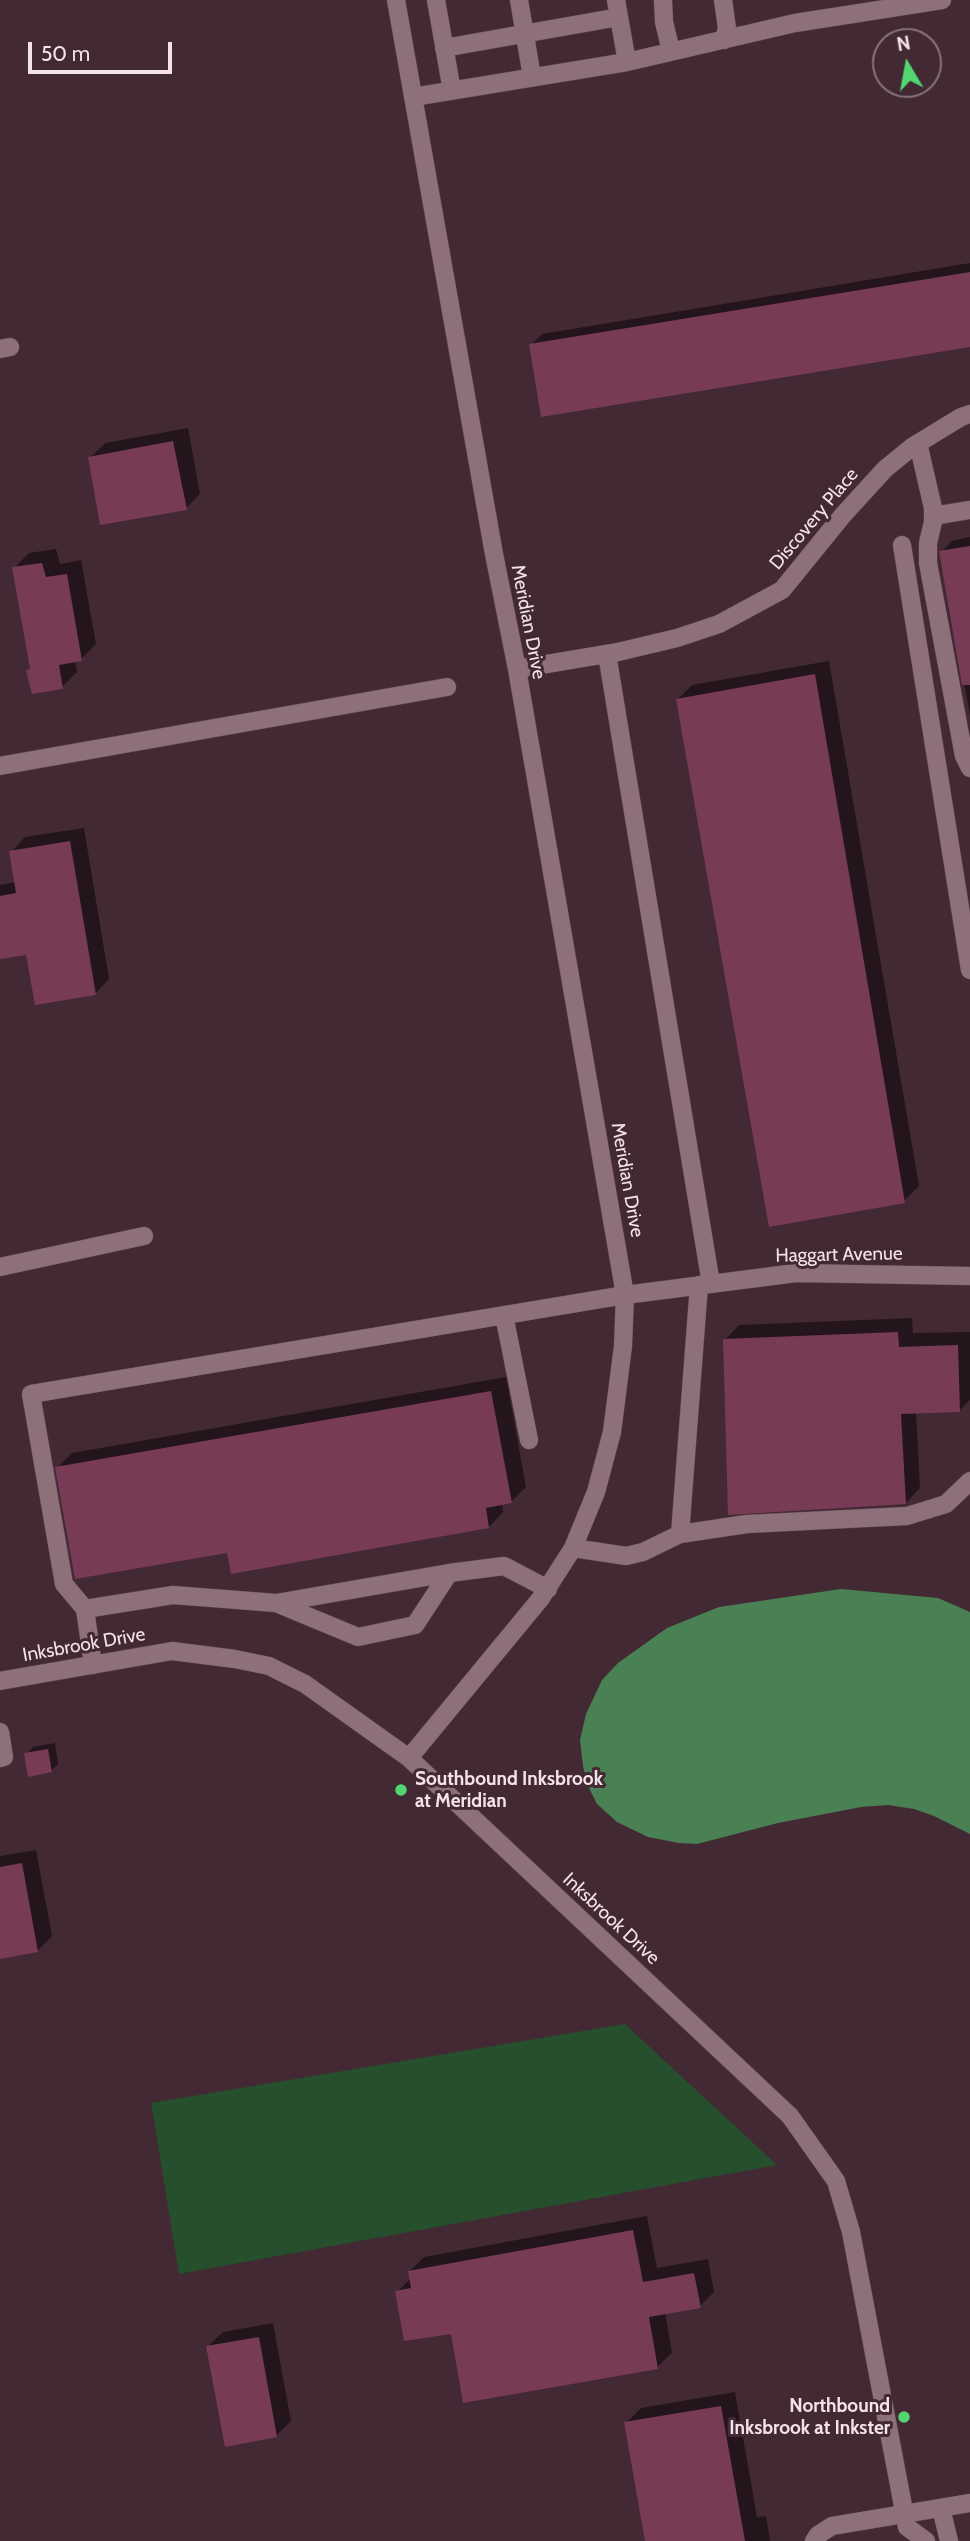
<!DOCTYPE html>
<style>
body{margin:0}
#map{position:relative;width:970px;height:2541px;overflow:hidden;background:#422933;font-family:Cabin,sans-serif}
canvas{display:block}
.north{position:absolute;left:872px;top:28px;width:70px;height:70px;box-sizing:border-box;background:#422933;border:2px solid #89737b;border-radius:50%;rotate:350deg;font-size:19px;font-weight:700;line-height:28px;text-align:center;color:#f3e2e8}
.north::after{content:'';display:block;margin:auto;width:24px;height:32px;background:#53d672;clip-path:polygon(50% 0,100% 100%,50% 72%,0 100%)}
.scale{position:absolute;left:28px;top:42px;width:144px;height:32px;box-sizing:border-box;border:4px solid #f3e2e8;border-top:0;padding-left:9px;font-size:21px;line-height:24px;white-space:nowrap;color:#f3e2e8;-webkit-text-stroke:5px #422933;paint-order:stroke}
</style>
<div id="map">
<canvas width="970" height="2541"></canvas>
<div class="north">N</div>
<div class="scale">50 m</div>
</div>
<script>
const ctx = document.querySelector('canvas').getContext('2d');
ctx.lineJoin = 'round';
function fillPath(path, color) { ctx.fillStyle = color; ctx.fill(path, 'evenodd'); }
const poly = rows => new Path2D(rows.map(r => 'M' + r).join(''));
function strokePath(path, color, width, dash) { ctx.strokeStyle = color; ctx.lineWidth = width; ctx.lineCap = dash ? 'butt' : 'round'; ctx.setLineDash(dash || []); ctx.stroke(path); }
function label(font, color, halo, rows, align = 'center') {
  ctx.font = font + ' Cabin,sans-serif'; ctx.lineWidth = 6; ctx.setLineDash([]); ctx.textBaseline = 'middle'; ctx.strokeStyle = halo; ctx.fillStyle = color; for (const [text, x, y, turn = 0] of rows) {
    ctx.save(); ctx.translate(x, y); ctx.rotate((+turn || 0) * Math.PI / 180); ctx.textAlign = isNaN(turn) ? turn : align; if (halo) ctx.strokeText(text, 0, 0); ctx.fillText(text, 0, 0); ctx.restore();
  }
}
fillPath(poly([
 [625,2024,777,2165,179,2274,151,2103]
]), '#254f2d');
fillPath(poly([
 [841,1589,938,1598,970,1612,970,1834,934,1816,914,1809,888,1805,861,1807,778,1823,697,1844,679,1843,648,1837,617,1822,597,1804,588,1786,583,1766,580,1740,586,1714,602,1680,618,1663,667,1628,719,1607]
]), '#4a8154');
fillPath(poly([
 [970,263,970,345,531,345,542,334],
 [188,428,200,494,186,508,90,458,105,443],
 [970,537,970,716,941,552,952,541],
 [56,549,60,564,81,560,96,644,81,659,75,660,77,672,62,687,28,670,32,667,14,568,29,553],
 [829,661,919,1186,904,1201,677,700,692,685],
 [84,828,109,979,95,994,28,953,0,957,0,885,16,882,11,852,25,837],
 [912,1318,913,1333,970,1332,970,1400,960,1410,916,1412,920,1488,906,1503,725,1340,739,1325],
 [506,1377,526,1487,511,1502,502,1503,503,1512,489,1527,228,1551,57,1468,72,1453],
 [55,1743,58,1764,51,1771,26,1754,33,1747],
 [36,1850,52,1936,37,1951,0,1958,0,1856],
 [647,2216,657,2268,708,2259,714,2292,700,2306,665,2312,672,2353,657,2367,452,2332,397,2292,411,2278,410,2271,424,2257],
 [273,2323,291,2421,276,2436,208,2346,223,2332],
 [735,2392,757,2517,766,2516,770,2541,646,2541,626,2423,641,2408]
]), '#0007');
fillPath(poly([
 [970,272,970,347,541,417,529,344],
 [173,441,187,510,100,525,88,457],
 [970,546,970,685,962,685,939,551],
 [42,563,46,577,67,574,82,661,59,665,63,689,32,694,26,670,30,669,12,567],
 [815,674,905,1203,769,1227,676,699],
 [70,841,96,995,35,1005,26,955,0,959,0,896,16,893,9,851],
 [898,1332,899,1347,958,1345,960,1412,901,1414,906,1504,728,1515,723,1339],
 [491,1391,512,1503,486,1508,489,1528,231,1574,227,1553,75,1579,55,1467],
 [48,1749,52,1772,28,1777,24,1753],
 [22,1863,38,1952,0,1959,0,1867],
 [633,2230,643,2282,694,2273,701,2308,649,2317,658,2369,463,2403,451,2334,404,2341,395,2291,411,2288,408,2271],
 [259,2337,277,2437,225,2447,206,2346],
 [721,2406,745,2541,645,2541,624,2422]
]), '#783b56');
const minor = poly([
 [396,0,494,554,517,669,625,1295,623,1346,612,1432,596,1492,573,1548,541,1598,409,1758],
 [436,0,452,91],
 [519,0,532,77],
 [663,0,664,22,671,51],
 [723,0,727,28,724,40],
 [444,48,619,17],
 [627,62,795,23,942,0],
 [413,97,627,62,616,0],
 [0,349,10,347],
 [918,443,933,508,933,522,928,543,928,563,964,756,970,768],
 [933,516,970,510],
 [902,545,970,970],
 [607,654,711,1284],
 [517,669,618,652,677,638,719,624,782,590,843,515,885,469,912,447,961,417,970,414],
 [0,766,447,687],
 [0,1267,144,1236],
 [504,1315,529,1440],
 [680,1534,747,1524,907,1516,946,1504,970,1481],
 [573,1548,626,1556,643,1552,680,1534,699,1285],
 [276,1603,358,1637,415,1625,449,1573],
 [85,1609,64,1584,31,1394,625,1295,796,1273,970,1276],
 [93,1665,85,1609,173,1595,276,1603,449,1573,504,1566,548,1589],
 [0,1681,172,1651,235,1659,269,1666,305,1684,409,1758,790,2116,836,2181,851,2232,907,2527,926,2541],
 [0,1732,4,1757,0,1758],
 [941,2508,949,2541],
 [814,2541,818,2535,832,2526,970,2503]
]);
strokePath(minor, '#5e4750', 19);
strokePath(minor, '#8e707b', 18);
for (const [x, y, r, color] of [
 [401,1790,7,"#53d672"],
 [904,2417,7,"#53d672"]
]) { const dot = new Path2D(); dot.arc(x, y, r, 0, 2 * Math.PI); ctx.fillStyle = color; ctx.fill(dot); strokePath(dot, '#422933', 2.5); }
label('19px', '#f3e2e8', '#422933', [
 ["Discovery Place",814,519,-50],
 ["Meridian Drive",528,622,79],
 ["Meridian Drive",627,1180,80],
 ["Haggart Avenue",839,1255,-1],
 ["Inksbrook Drive",84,1645,-10],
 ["Inksbrook Drive",611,1919,43]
]);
label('bold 19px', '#f3e2e8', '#422933', [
 ["Southbound Inksbrook",415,1779],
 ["at Meridian",415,1801],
 ["Northbound",890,2406,"right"],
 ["Inksbrook at Inkster",890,2428,"right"]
], 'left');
</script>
